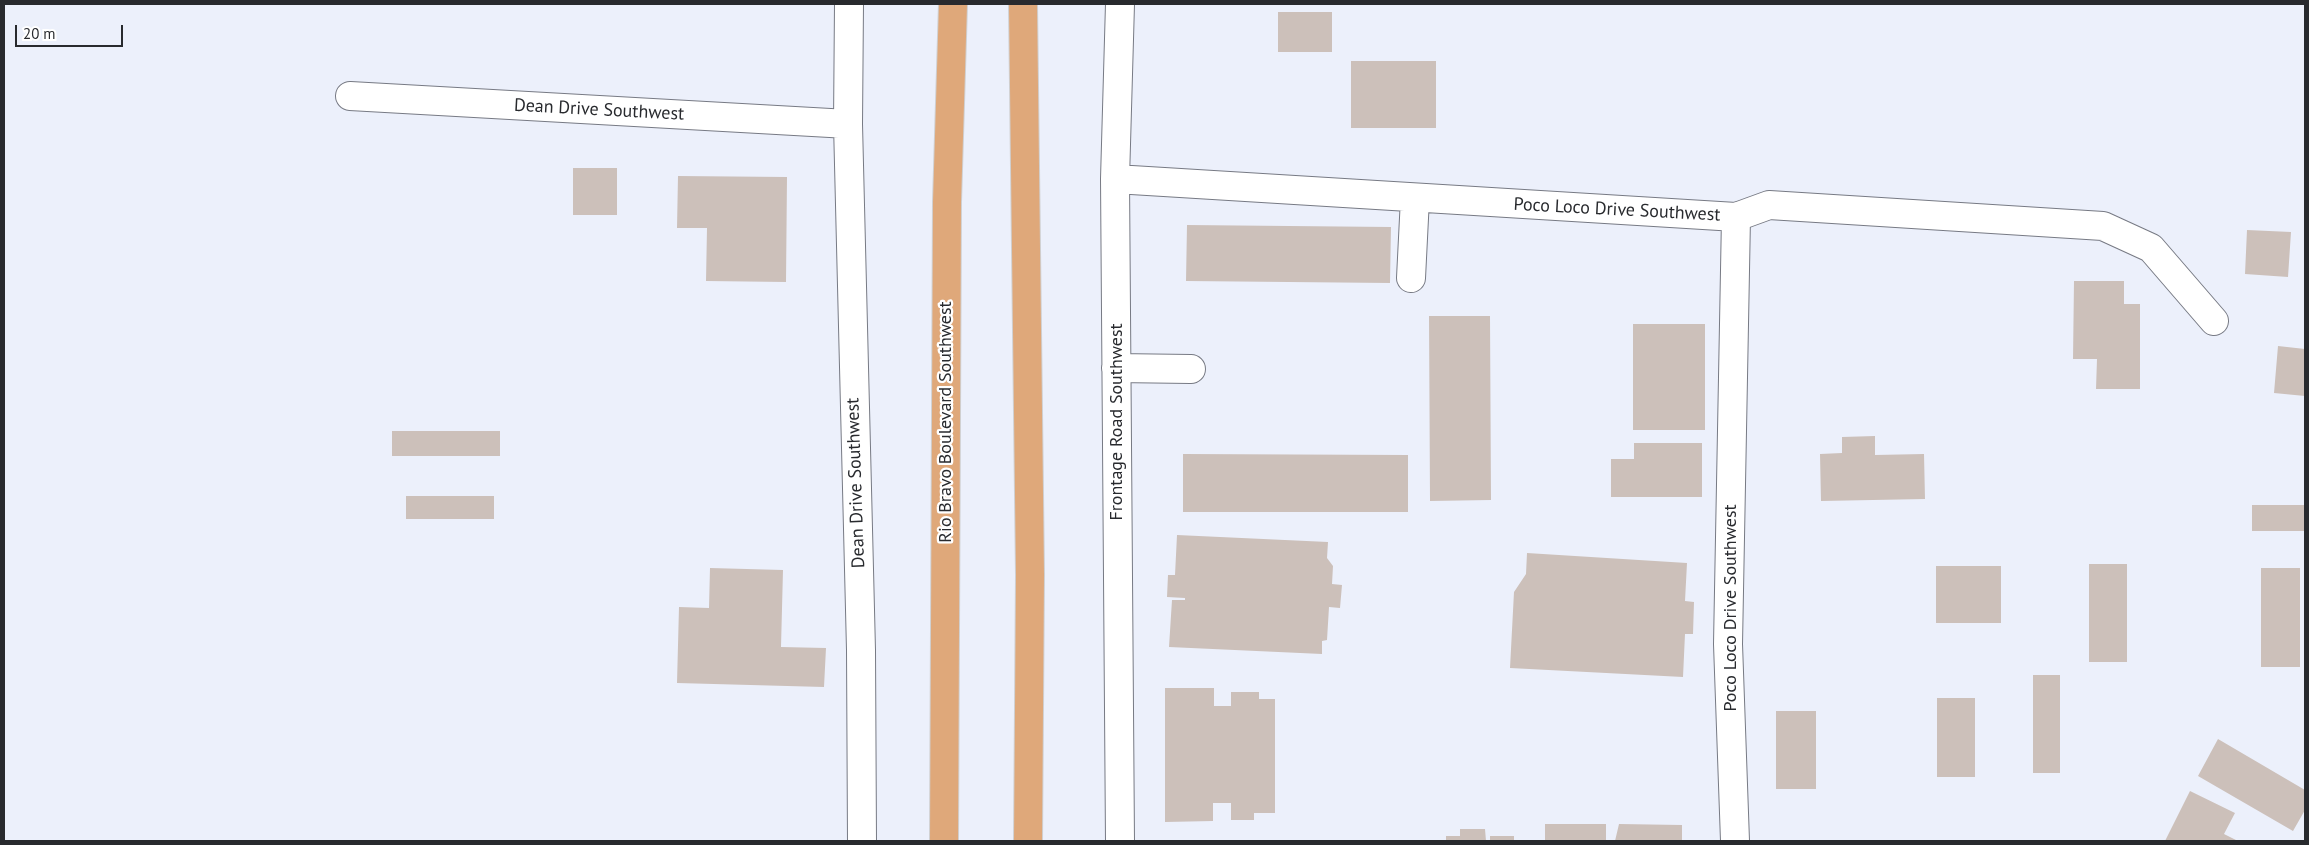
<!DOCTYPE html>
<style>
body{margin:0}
#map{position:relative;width:2309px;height:845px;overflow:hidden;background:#ecf0fb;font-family:"PT Sans",sans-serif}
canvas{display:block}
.frame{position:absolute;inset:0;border:5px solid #282a2e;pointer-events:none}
.scale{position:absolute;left:15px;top:25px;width:108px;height:22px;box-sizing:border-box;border:2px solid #282a2e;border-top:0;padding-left:6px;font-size:15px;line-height:18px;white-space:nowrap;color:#282a2e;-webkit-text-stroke:4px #fff;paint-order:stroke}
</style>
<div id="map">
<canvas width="2309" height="845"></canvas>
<div class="frame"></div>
<div class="scale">20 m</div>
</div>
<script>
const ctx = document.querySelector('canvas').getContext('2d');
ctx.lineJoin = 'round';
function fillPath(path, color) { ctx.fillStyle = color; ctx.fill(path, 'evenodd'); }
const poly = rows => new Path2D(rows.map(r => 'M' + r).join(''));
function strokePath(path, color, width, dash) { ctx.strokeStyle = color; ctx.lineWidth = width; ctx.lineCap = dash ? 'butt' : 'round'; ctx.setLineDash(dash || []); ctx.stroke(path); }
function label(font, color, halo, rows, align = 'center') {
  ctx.font = font + ' "PT Sans",sans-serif'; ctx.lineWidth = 4.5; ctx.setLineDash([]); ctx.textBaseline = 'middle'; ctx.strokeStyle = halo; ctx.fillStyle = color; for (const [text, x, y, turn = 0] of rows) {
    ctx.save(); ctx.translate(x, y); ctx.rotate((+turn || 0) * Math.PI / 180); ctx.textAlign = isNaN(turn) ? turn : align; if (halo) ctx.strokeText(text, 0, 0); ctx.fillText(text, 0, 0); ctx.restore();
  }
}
fillPath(poly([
 [1278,12,1332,12,1332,52,1278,52],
 [1351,61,1436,61,1436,128,1351,128],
 [573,168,617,168,617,215,573,215],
 [678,176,787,177,786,282,706,281,707,228,677,228],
 [1187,225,1391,227,1390,283,1186,281],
 [2247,230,2291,232,2288,277,2245,274],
 [2074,281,2124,281,2124,304,2140,304,2140,389,2096,389,2097,359,2073,359],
 [1429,316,1490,316,1491,500,1430,501],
 [1633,324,1705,324,1705,430,1633,430],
 [2278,346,2305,349,2305,396,2274,393],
 [392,431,500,431,500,456,392,456],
 [1875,436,1875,455,1924,454,1925,499,1821,501,1820,454,1842,453,1842,437],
 [1634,443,1702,443,1702,497,1611,497,1611,459,1634,459],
 [1183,454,1408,455,1408,512,1183,512],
 [406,496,494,496,494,519,406,519],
 [2252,505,2305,505,2305,531,2252,531],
 [1177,535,1328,542,1327,558,1333,566,1332,584,1342,585,1340,608,1329,607,1327,640,1322,641,1322,654,1169,647,1172,600,1185,600,1185,598,1167,597,1168,575,1175,575],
 [1527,553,1687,563,1685,601,1694,602,1693,634,1685,634,1683,677,1510,668,1514,592,1526,574],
 [2089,564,2127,564,2127,662,2089,662],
 [1936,566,2001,566,2001,623,1936,623],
 [710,568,783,570,781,647,826,648,824,687,677,683,679,607,709,608],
 [2261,568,2300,568,2300,667,2261,667],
 [2033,675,2060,675,2060,773,2033,773],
 [1165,688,1214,688,1214,706,1231,706,1231,692,1259,692,1259,699,1275,699,1275,813,1254,813,1254,820,1231,820,1231,803,1213,803,1213,821,1165,822],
 [1937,698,1975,698,1975,777,1937,777],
 [1776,711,1816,711,1816,789,1776,789],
 [2218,739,2305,790,2305,810,2293,831,2198,776],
 [2190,791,2235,813,2224,834,2238,841,2165,841],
 [1545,824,1606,824,1606,841,1545,841],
 [1619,824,1682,825,1682,841,1615,841],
 [1460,829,1485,829,1486,841,1446,841,1446,836,1460,836],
 [1490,836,1514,836,1514,841,1490,841]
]), '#ccc0ba');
const minor = poly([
 [849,4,848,124,861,650,862,841],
 [1120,4,1115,179,1120,841],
 [350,96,848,124],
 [1115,179,1736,217,1728,644,1735,841],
 [1736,217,1769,205,2103,226,2151,248,2214,321],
 [1411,278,1415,198],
 [1116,368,1191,369]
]);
const major = poly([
 [1023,4,1030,575,1028,841],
 [944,841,947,202,953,4]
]);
strokePath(minor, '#777a84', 30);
strokePath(major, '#d0d0d1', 30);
strokePath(minor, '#fff', 28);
strokePath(major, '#dfa87a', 28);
label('18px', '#282a2e', '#fff', [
 ["Dean Drive Southwest",599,110,3],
 ["Poco Loco Drive Southwest",1617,210,3],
 ["Rio Bravo Boulevard Southwest",946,422,-90],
 ["Frontage Road Southwest",1117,422,-90],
 ["Dean Drive Southwest",856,483,-92],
 ["Poco Loco Drive Southwest",1731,608,-90]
]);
</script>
